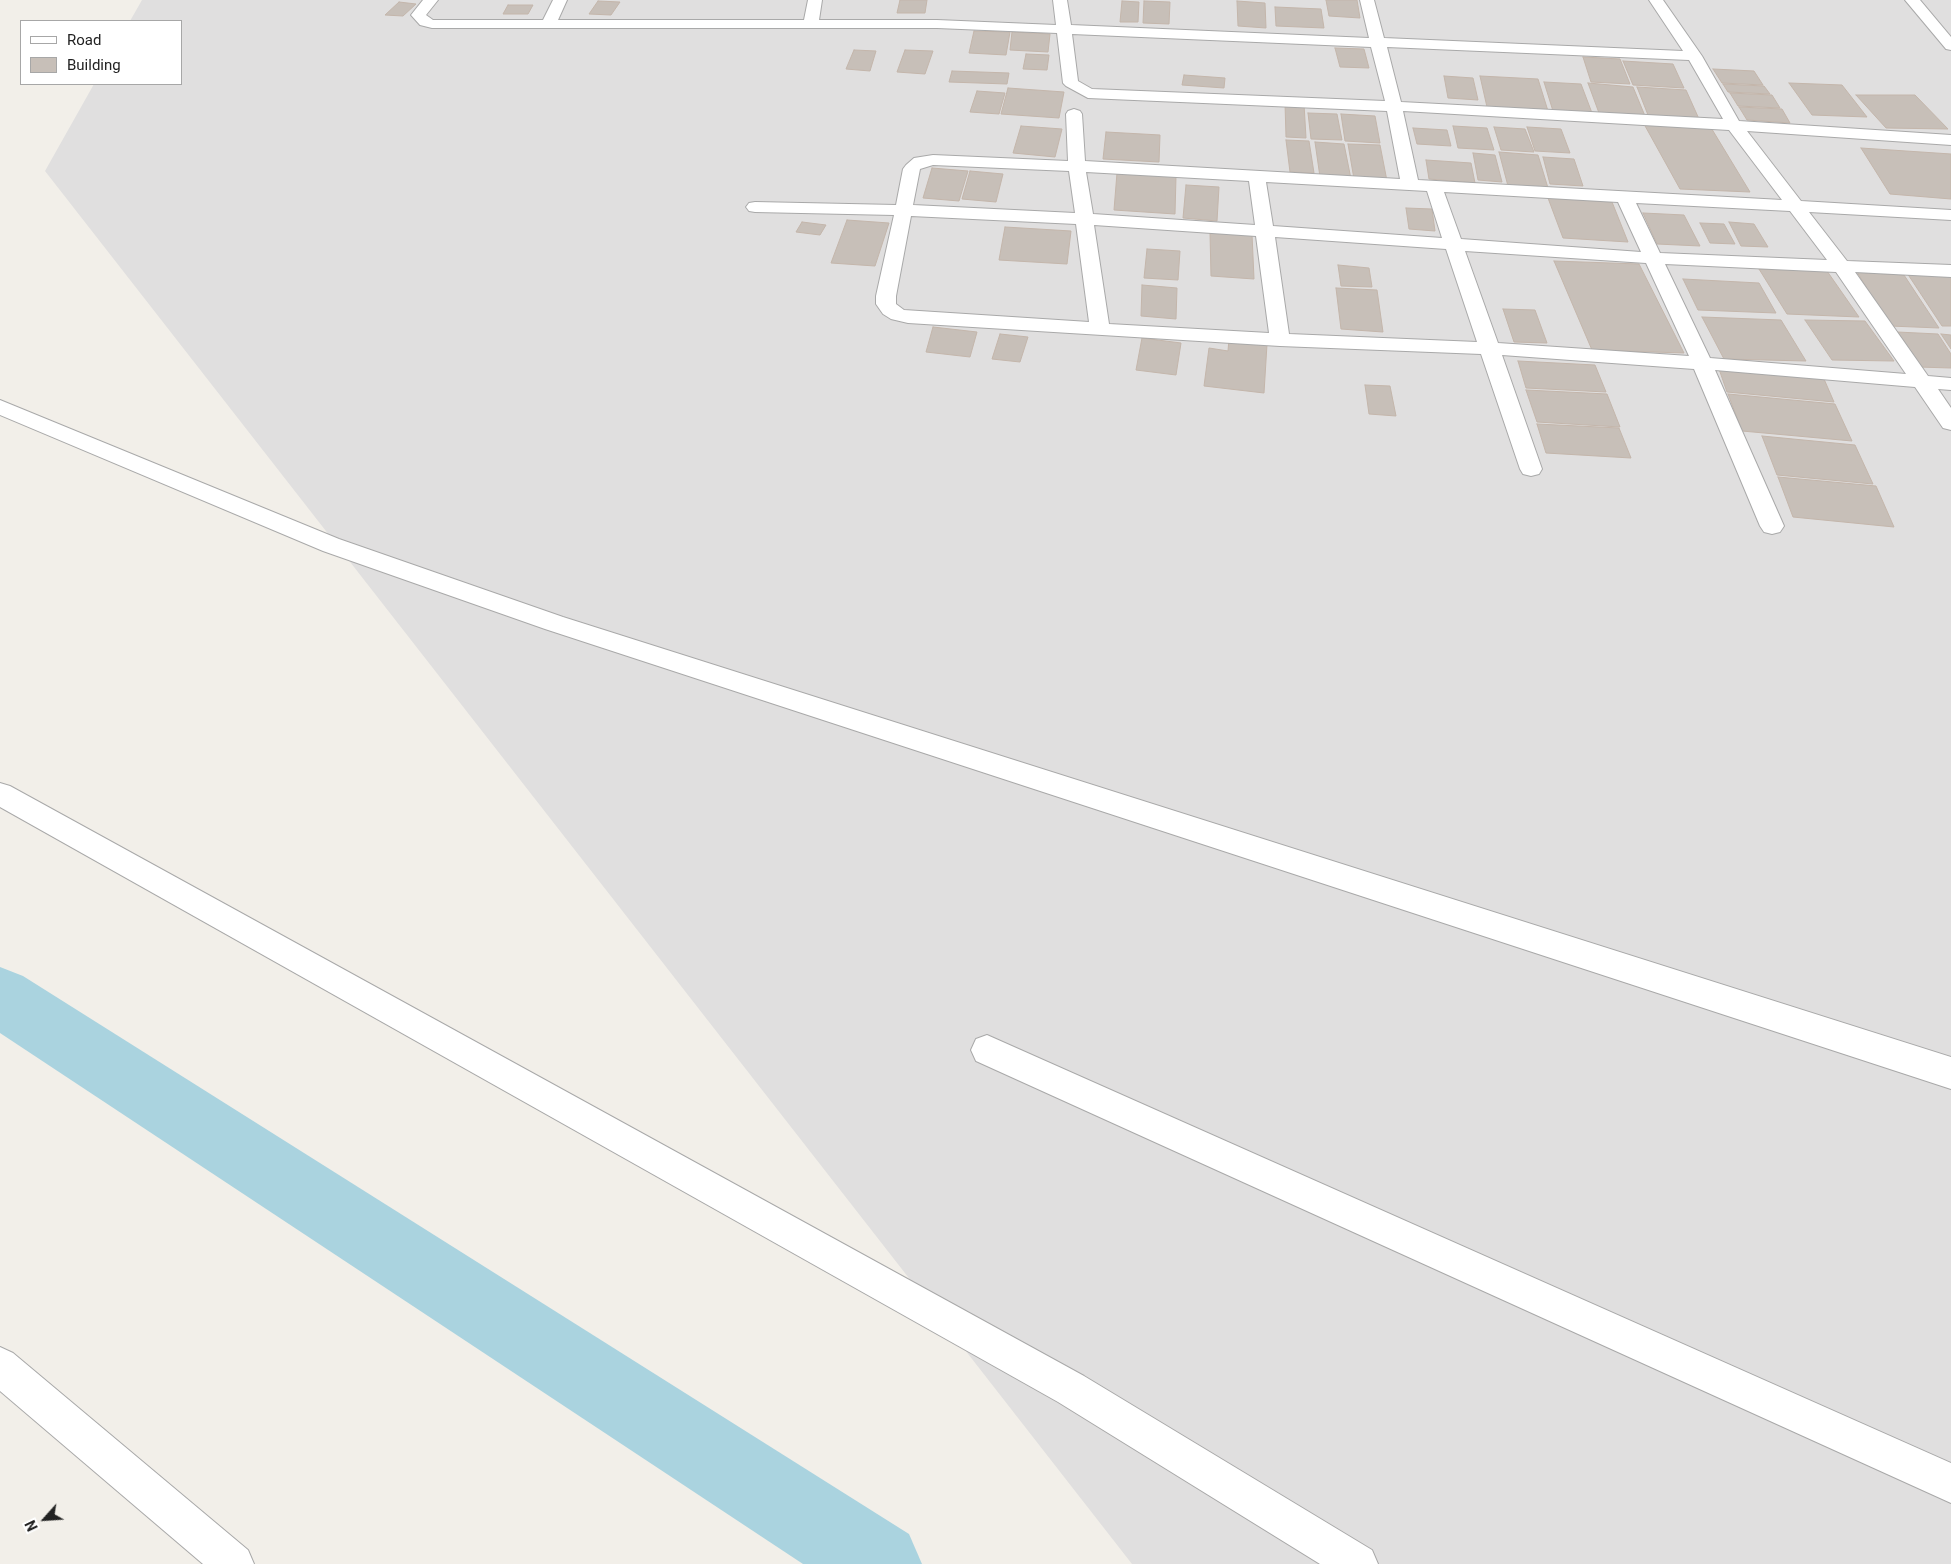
<!DOCTYPE html>
<style>
body{margin:0}
#map{position:relative;width:1951px;height:1564px;overflow:hidden;background:#f2efe9;font-family:Roboto,sans-serif}
canvas{display:block}
.legend{position:absolute;left:20px;top:20px;width:162px;height:65px;box-sizing:border-box;background:#fff;border:1px solid #a7a7a7;margin:0;padding:6px 9px;list-style:none;font-size:15px;color:#222}
.legend li{display:flex;align-items:center;gap:10px;height:25px}
.legend b{width:25px;border:1px solid #a7a7a7}
.north{position:absolute;left:20px;top:1494px;width:50px;height:50px;-webkit-text-stroke:4px #fff;paint-order:stroke;rotate:244deg;font-size:14px;font-weight:700;line-height:20px;text-align:center;color:#222}
.north::after{content:'';display:block;margin:auto;width:18px;height:22px;background:#222;clip-path:polygon(50% 0,100% 100%,50% 72%,0 100%)}
</style>
<div id="map">
<canvas width="1951" height="1564"></canvas>
<ul class="legend">
<li><b style="height:6px;background:#fff"></b>Road</li>
<li><b style="height:14px;background:#c7bfb8"></b>Building</li>
</ul>
<div class="north">N</div>
</div>
<script>
const ctx = document.querySelector('canvas').getContext('2d');
ctx.lineJoin = 'round';
function fillPath(path, color) { ctx.fillStyle = color; ctx.fill(path, 'evenodd'); }
const poly = rows => new Path2D(rows.map(r => 'M' + r).join(''));
function strokePath(path, color, width, dash) { ctx.strokeStyle = color; ctx.lineWidth = width; ctx.lineCap = dash ? 'butt' : 'round'; ctx.setLineDash(dash || []); ctx.stroke(path); }
fillPath(poly([
 [142,0,1951,0,1951,1564,1132,1564,45,171,94,84,181,84,181,21,130,21]
]), '#e0dfdf');
fillPath(poly([
 [0,967,23,976,909,1534,922,1564,803,1564,0,1033,0,967]
]), '#aad3df');
const building = poly([
 [900,0,927,0,925,13,897,13,900,0],
 [1326,0,1357,0,1360,18,1329,16,1326,0],
 [598,1,620,2,611,15,589,14,598,1],
 [1122,1,1139,2,1138,22,1120,22,1122,1],
 [1144,1,1170,2,1169,24,1143,23,1144,1],
 [1237,1,1265,3,1266,28,1238,26,1237,1],
 [399,2,416,4,403,16,385,15,399,2],
 [508,5,533,5,528,14,503,14,508,5],
 [1275,7,1321,9,1324,28,1276,26,1275,7],
 [974,31,1010,32,1006,55,969,53,974,31],
 [1012,32,1050,34,1048,52,1010,50,1012,32],
 [1335,48,1364,49,1369,68,1340,67,1335,48],
 [854,50,876,51,870,71,846,69,854,50],
 [905,50,933,51,925,74,897,72,905,50],
 [1026,54,1049,55,1047,70,1023,69,1026,54],
 [1583,57,1620,59,1630,84,1591,82,1583,57],
 [1623,61,1673,64,1684,88,1633,85,1623,61],
 [1713,69,1754,71,1763,85,1722,83,1713,69],
 [952,71,1009,73,1007,84,949,82,952,71],
 [1184,75,1225,78,1224,88,1182,85,1184,75],
 [1444,76,1473,78,1478,100,1448,98,1444,76],
 [1480,76,1538,79,1548,111,1487,107,1480,76],
 [1544,82,1581,84,1592,113,1553,111,1544,82],
 [1588,83,1633,87,1645,116,1599,113,1588,83],
 [1789,83,1842,85,1867,117,1812,115,1789,83],
 [1723,84,1764,86,1770,94,1728,92,1723,84],
 [1637,87,1686,90,1699,119,1648,115,1637,87],
 [1008,88,1064,92,1059,118,1001,114,1008,88],
 [977,91,1005,93,999,114,970,112,977,91],
 [1730,93,1772,95,1780,108,1738,106,1730,93],
 [1856,95,1915,95,1948,129,1886,128,1856,95],
 [1285,103,1304,104,1306,138,1286,137,1285,103],
 [1739,107,1782,109,1790,123,1747,120,1739,107],
 [1308,113,1337,114,1342,140,1311,139,1308,113],
 [1341,114,1375,116,1380,143,1345,141,1341,114],
 [1644,124,1710,126,1750,192,1680,189,1644,124],
 [1021,126,1062,129,1055,157,1013,153,1021,126],
 [1453,126,1487,128,1494,150,1458,148,1453,126],
 [1494,127,1525,129,1534,152,1501,150,1494,127],
 [1527,127,1561,129,1570,153,1535,151,1527,127],
 [1413,128,1447,130,1451,146,1417,144,1413,128],
 [1106,132,1160,135,1159,162,1103,159,1106,132],
 [1286,140,1309,141,1314,173,1290,172,1286,140],
 [1315,142,1344,144,1351,179,1320,177,1315,142],
 [1348,144,1380,145,1387,181,1354,179,1348,144],
 [1861,148,1951,154,1951,199,1890,194,1861,148],
 [1499,152,1538,155,1548,188,1508,186,1499,152],
 [1473,153,1495,155,1502,182,1478,180,1473,153],
 [1543,157,1574,159,1583,186,1550,184,1543,157],
 [1426,160,1471,163,1475,183,1429,179,1426,160],
 [932,168,968,171,959,201,923,198,932,168],
 [970,171,1003,174,996,202,962,199,970,171],
 [1117,173,1176,176,1175,214,1114,210,1117,173],
 [1186,185,1219,187,1217,221,1183,218,1186,185],
 [1548,198,1612,202,1628,242,1563,238,1548,198],
 [1406,208,1432,209,1435,231,1409,229,1406,208],
 [1643,213,1684,215,1700,246,1657,244,1643,213],
 [847,220,889,223,875,266,831,263,847,220],
 [802,222,826,225,820,235,796,232,802,222],
 [1729,222,1754,224,1768,247,1741,246,1729,222],
 [1700,223,1724,224,1735,244,1710,243,1700,223],
 [1005,227,1071,231,1067,264,999,260,1005,227],
 [1210,232,1252,234,1254,279,1211,276,1210,232],
 [1147,249,1180,251,1178,280,1144,278,1147,249],
 [1554,261,1639,264,1684,353,1592,350,1554,261],
 [1338,265,1369,268,1372,287,1341,286,1338,265],
 [1759,269,1827,271,1859,317,1787,314,1759,269],
 [1857,272,1904,275,1939,328,1890,326,1857,272],
 [1907,273,1951,276,1951,326,1942,326,1907,273],
 [1683,279,1759,283,1776,313,1698,310,1683,279],
 [1142,285,1177,288,1176,319,1141,316,1142,285],
 [1336,288,1377,290,1383,332,1341,329,1336,288],
 [1503,309,1535,310,1547,343,1514,342,1503,309],
 [1702,317,1781,320,1806,361,1724,359,1702,317],
 [1805,320,1865,321,1894,361,1832,360,1805,320],
 [933,327,977,332,970,357,926,352,933,327],
 [1897,332,1938,334,1951,354,1951,368,1918,367,1897,332],
 [1000,334,1028,337,1020,362,992,359,1000,334],
 [1941,334,1951,335,1951,349,1941,334],
 [1142,338,1181,343,1176,375,1136,370,1142,338],
 [1229,339,1267,344,1264,393,1204,386,1209,348,1228,351,1229,339],
 [1518,361,1595,365,1606,392,1526,388,1518,361],
 [1719,369,1824,379,1834,402,1727,392,1719,369],
 [1365,385,1390,386,1396,416,1369,414,1365,385],
 [1526,390,1607,394,1620,427,1537,422,1526,390],
 [1728,394,1835,404,1852,441,1742,431,1728,394],
 [1537,424,1619,428,1631,458,1546,453,1537,424],
 [1762,436,1855,445,1873,484,1777,475,1762,436],
 [1778,477,1876,486,1894,527,1793,517,1778,477]
]);
fillPath(building, '#c7bfb8');
strokePath(building, '#c4b6ab', 1);
const service = poly([
 [0,400,339,539,563,617,1951,1057,1951,1089,545,629,323,551,0,415,0,400],
 [987,1035,1951,1463,1951,1503,976,1061,971,1050,976,1039,987,1035]
]);
const minor = poly([
 [423,0,438,0,426,15,433,20,543,20,553,0,567,0,558,20,804,20,808,0,822,0,819,20,937,20,1056,25,1053,0,1067,0,1071,25,1369,38,1360,0,1374,0,1384,38,1683,51,1649,0,1663,0,1702,56,1739,121,1951,135,1951,145,1747,131,1801,201,1951,210,1951,220,1809,212,1847,261,1951,265,1951,277,1855,272,1928,376,1951,378,1951,390,1938,389,1951,408,1951,430,1943,428,1915,387,1715,370,1784,526,1780,532,1772,534,1764,532,1760,526,1694,369,1502,355,1542,469,1539,474,1531,476,1523,474,1520,469,1481,354,1280,346,908,323,891,319,883,314,876,304,876,296,894,215,755,212,749,211,746,207,749,203,755,202,896,205,903,169,906,165,914,158,933,155,1068,161,1066,114,1068,111,1074,109,1080,111,1082,114,1085,161,1400,179,1387,111,1088,98,1066,86,1063,83,1057,33,937,28,432,28,420,25,411,15,423,0],
 [1072,34,1371,47,1385,101,1092,89,1078,81,1072,34],
 [1387,47,1689,60,1723,119,1401,102,1387,47],
 [1403,111,1729,130,1782,200,1418,180,1403,111],
 [933,165,1069,171,1075,213,913,205,920,169,933,165],
 [1086,172,1249,181,1255,225,1093,214,1086,172],
 [1266,182,1427,191,1442,238,1273,226,1266,182],
 [1444,192,1618,202,1641,252,1461,239,1444,192],
 [1636,203,1790,211,1827,260,1660,253,1636,203],
 [911,216,1076,224,1089,322,904,310,896,304,896,296,911,216],
 [1094,225,1256,236,1269,333,1109,324,1094,225],
 [1275,237,1446,249,1477,342,1289,334,1275,237],
 [1465,251,1646,263,1689,356,1498,343,1465,251],
 [1665,264,1836,272,1906,374,1710,358,1665,264],
 [1905,0,1920,0,1951,37,1951,50,1946,49,1905,0],
 [0,783,10,786,1084,1376,1372,1550,1378,1564,1320,1564,1058,1402,0,807,0,783],
 [0,1347,13,1353,248,1550,254,1564,203,1564,0,1391,0,1347]
]);
strokePath(service, '#a9a9a9', 2);
strokePath(minor, '#a9a9a9', 2);
fillPath(service, '#fff');
fillPath(minor, '#fff');
</script>
